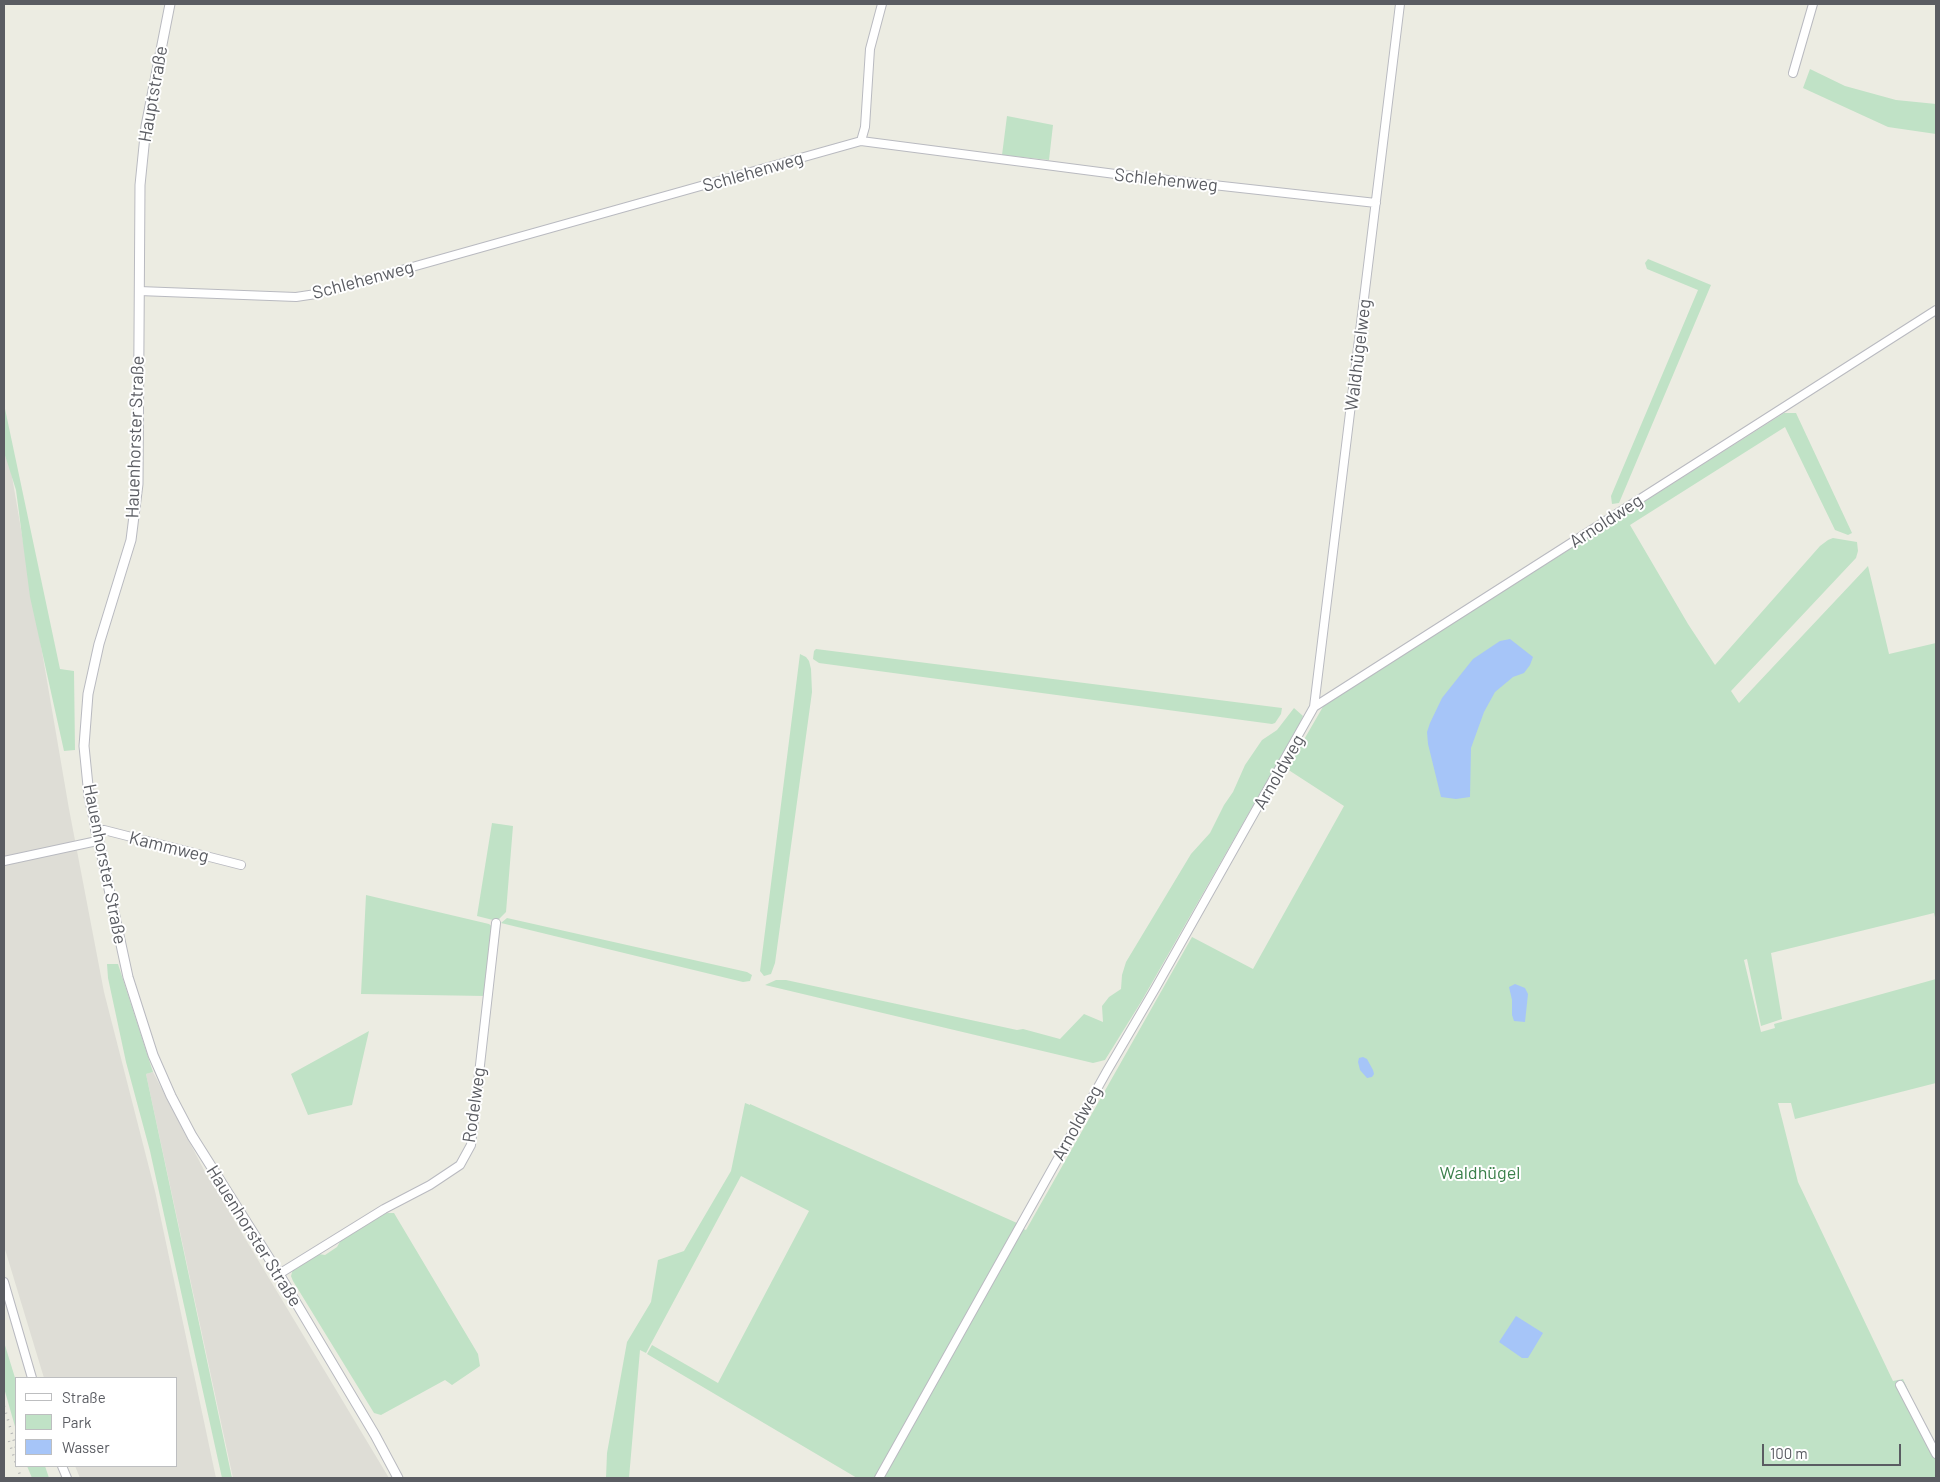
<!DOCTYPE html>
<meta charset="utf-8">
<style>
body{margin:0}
#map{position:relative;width:1940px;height:1482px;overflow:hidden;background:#ecece2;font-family:Barlow,sans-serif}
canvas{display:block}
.frame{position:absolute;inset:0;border:5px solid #5a5c62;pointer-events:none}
.legend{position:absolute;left:15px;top:1377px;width:162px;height:90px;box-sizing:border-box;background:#fff;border:1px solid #bdbec0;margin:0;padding:6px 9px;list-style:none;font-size:15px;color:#5a5c62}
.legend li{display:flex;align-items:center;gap:10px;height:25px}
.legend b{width:25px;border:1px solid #bdbec0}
.scale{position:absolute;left:1762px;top:1444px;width:139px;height:22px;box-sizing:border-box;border:2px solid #5a5c62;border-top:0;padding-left:6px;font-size:15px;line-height:18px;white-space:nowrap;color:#5a5c62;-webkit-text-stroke:4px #fff;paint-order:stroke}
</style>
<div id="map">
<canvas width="1940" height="1482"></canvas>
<div class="frame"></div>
<ul class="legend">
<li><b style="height:6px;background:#fff"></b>Straße</li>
<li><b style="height:14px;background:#c0e2c6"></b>Park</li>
<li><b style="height:14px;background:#a6c5f8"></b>Wasser</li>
</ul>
<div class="scale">100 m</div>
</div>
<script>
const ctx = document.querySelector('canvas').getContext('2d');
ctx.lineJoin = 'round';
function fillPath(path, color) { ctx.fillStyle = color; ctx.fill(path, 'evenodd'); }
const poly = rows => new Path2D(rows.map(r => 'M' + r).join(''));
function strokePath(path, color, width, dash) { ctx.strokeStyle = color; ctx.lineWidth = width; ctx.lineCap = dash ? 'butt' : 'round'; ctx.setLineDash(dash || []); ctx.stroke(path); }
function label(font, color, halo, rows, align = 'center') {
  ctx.font = font + ' Barlow,sans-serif'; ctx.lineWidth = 4; ctx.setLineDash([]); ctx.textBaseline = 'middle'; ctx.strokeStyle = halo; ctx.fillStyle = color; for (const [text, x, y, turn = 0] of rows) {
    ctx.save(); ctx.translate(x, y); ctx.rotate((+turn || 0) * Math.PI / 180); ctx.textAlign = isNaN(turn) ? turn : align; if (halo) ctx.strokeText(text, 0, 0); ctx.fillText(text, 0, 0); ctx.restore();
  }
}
fillPath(poly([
 [4,430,69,809,104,992,155,1191,216,1478,80,1478,75,1466,176,1466,176,1378,44,1378,4,1246],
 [153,1072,204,1170,389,1478,233,1478,146,1074]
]), '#deddd6');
fillPath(poly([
 [1810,69,1845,86,1896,100,1936,104,1936,134,1888,127,1803,88],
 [1007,116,1053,125,1049,160,1002,155],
 [1648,259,1711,285,1619,503,1612,504,1611,496,1698,290,1647,269,1645,263],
 [4,404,60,669,74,671,75,750,64,751,30,597,16,490,4,452],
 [1784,413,1796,413,1852,533,1848,535,1835,530,1785,427,1630,525,1688,624,1715,665,1820,546,1828,540,1833,538,1857,542,1858,551,1856,558,1731,691,1739,703,1868,566,1889,654,1936,643,1936,768,1935,769,1936,774,1936,922,1934,913,1771,953,1782,1019,1761,1026,1747,959,1744,960,1761,1032,1775,1028,1774,1024,1936,979,1936,1083,1795,1119,1791,1103,1778,1103,1798,1182,1893,1381,1903,1379,1936,1451,1936,1478,884,1478,877,1474,874,1478,857,1478,647,1354,652,1345,718,1383,809,1211,741,1176,646,1353,640,1350,629,1478,606,1478,607,1453,627,1342,651,1302,658,1260,684,1251,731,1171,745,1103,750,1105,750,1104,1017,1223,1016,1226,1026,1230,1192,937,1253,969,1344,806,1287,769,1324,705],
 [816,649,1282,708,1281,714,1275,723,1272,724,819,663,813,659,814,651],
 [800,654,806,657,809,661,811,669,812,692,775,963,771,974,764,976,760,971],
 [1294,708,1303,716,1300,723,1141,1002,1105,1060,1093,1063,765,985,776,980,786,980,1017,1030,1023,1029,1060,1039,1084,1014,1103,1022,1102,1006,1109,997,1121,989,1122,975,1126,962,1191,854,1210,833,1224,805,1233,792,1245,765,1262,740,1277,730],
 [492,823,513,826,506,912,497,921,477,916],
 [366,895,489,924,494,928,486,996,361,994],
 [507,918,747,972,752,975,750,981,743,982,501,923],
 [107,964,118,964,153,1072,146,1074,232,1478,222,1478,150,1151,126,1062,108,978],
 [369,1031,352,1105,308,1115,291,1074],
 [388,1213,394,1213,478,1354,480,1366,452,1385,445,1380,381,1415,374,1413,293,1281,291,1276,293,1269,319,1254,325,1255,337,1247,341,1240,382,1214],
 [4,1342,16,1381,16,1430,4,1388],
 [27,1466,45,1466,49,1478,32,1478]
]), '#c0e2c6');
fillPath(poly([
 [1510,639,1533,657,1530,665,1524,673,1513,677,1495,692,1484,712,1471,748,1470,797,1456,799,1441,797,1428,744,1427,732,1430,723,1442,698,1473,659,1500,641],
 [1515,984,1525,988,1528,994,1525,1022,1514,1021,1512,1015,1512,1000,1509,987],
 [1363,1057,1367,1059,1373,1070,1374,1074,1372,1077,1367,1078,1360,1070,1358,1062,1359,1058],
 [1516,1316,1543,1333,1528,1358,1522,1358,1499,1342]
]), '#a6c5f8');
const minor = poly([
 [1793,73,1813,4],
 [861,141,865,127,870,49,882,4],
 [139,291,296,297,316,294,861,141,1123,175,1376,203],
 [1314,707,1400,4],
 [95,831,104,830,241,865],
 [4,861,97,841],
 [279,1274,384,1209,430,1185,460,1165,471,1145,496,923],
 [4,1282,32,1378],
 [1900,1385,1936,1454],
 [62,1466,67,1478],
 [879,1478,1107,1071,1155,989,1314,707,1936,310]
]);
const tertiary = poly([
 [170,4,146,126,140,185,138,484,131,540,99,644,88,694,84,746,89,796,128,977,153,1055,171,1096,192,1136,279,1274,375,1435,398,1478]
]);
strokePath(minor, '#b9bac0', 10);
strokePath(tertiary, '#b9bac0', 11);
strokePath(minor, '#fff', 8);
strokePath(tertiary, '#fff', 9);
strokePath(poly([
 [4,1406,16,1448],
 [9,1441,16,1464],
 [17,1466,21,1478]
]), '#b4b5b5', 2.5, [1, 6]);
label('18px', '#5a5c62', '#fff', [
 ["Hauptstraße",153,94,-80],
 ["Schlehenweg",753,172,-16],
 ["Schlehenweg",1166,180,6],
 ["Schlehenweg",363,280,-15],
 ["Waldhügelweg",1358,355,-83],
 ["Hauenhorster Straße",135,437,-88],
 ["Arnoldweg",1606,521,-33],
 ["Arnoldweg",1279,772,-60],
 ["Kammweg",169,847,14],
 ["Hauenhorster Straße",105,864,79],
 ["Rodelweg",474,1105,-82],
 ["Arnoldweg",1077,1123,-61],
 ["Hauenhorster Straße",254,1236,58]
]);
label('18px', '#3b804b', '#fff', [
 ["Waldhügel",1480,1173]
]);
</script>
